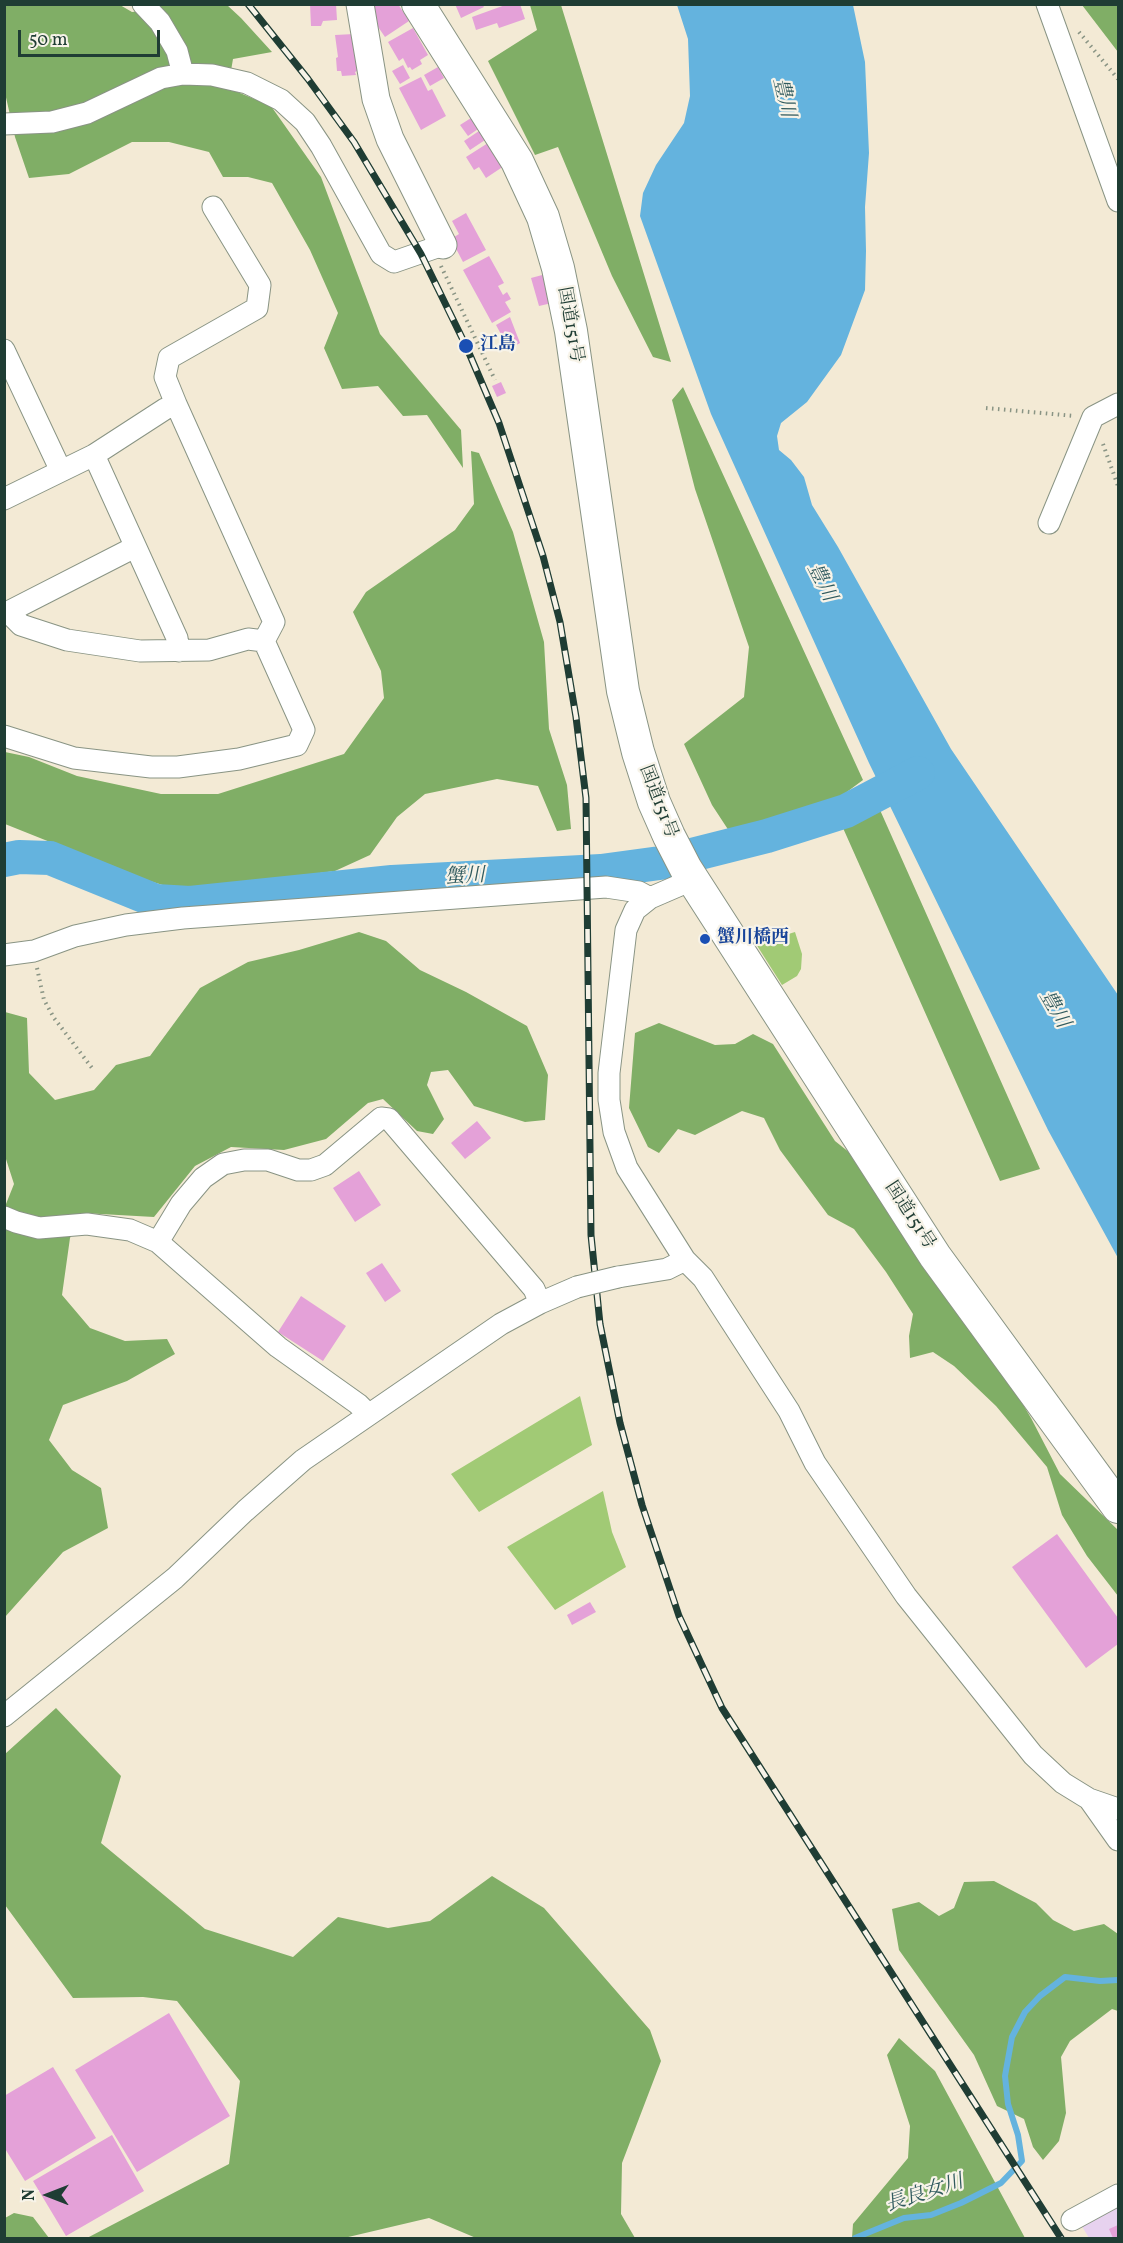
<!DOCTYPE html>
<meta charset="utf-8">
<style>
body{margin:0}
#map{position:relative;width:1123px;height:2243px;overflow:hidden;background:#f3ead5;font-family:Vollkorn,serif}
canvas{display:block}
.frame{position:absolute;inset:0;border:6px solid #1f3d34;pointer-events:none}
.north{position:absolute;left:18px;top:2165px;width:60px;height:60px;-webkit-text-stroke:4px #f7f3e8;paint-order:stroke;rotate:270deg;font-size:16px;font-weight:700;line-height:24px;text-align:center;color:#1f3d34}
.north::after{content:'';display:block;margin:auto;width:21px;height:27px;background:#1f3d34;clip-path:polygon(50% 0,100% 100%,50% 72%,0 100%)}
.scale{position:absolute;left:18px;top:30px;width:142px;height:27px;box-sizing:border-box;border:3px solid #1f3d34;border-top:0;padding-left:8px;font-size:18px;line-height:21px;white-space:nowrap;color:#1f3d34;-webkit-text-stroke:4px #f7f3e8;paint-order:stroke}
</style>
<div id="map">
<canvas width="1123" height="2243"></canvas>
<div class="frame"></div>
<div class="north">N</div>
<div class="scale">50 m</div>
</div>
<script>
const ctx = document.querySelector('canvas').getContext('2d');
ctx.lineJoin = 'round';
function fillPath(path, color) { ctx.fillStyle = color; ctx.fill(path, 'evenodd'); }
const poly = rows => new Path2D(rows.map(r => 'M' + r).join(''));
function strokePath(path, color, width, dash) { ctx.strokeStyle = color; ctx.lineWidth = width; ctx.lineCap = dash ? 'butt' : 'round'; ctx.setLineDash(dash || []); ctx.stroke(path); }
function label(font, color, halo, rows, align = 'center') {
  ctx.font = font + ' Vollkorn,"Noto Serif JP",serif'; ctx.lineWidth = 4.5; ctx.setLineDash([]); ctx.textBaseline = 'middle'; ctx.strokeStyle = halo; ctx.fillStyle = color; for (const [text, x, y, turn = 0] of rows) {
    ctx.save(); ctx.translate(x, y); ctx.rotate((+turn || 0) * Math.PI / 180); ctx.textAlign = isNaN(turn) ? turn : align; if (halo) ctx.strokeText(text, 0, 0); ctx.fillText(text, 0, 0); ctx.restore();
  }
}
fillPath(poly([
 [1118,2203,1118,2238,1089,2238,1080,2223]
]), '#e7d2ef');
fillPath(poly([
 [795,932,802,954,801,969,797,976,782,985,756,944],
 [580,1396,592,1445,479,1512,451,1474],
 [603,1491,612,1532,626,1567,555,1610,507,1547]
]), '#a1ca75');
fillPath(poly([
 [4,5,120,5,132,12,144,11,149,5,227,5,241,18,272,52,233,59,228,88,271,106,321,177,380,334,461,430,463,468,427,415,403,416,378,386,342,389,324,348,338,313,310,250,272,183,248,177,223,177,209,152,169,142,132,142,69,174,29,178,15,137,5,93],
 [530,5,561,5,671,362,653,357,612,276,558,147,535,155,488,61,537,30],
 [1082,5,1118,5,1118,52],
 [683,387,863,780,836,800,729,831,712,805,684,744,744,697,749,647,695,489,672,400],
 [471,451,479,453,513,532,544,642,549,729,567,785,571,829,557,831,538,786,497,779,425,794,397,817,370,855,335,871,182,891,140,878,5,824,5,752,29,757,77,776,161,794,218,794,344,754,384,698,381,671,353,612,366,592,455,530,474,504],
 [880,810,1040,1169,1000,1181,843,828],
 [359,932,386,941,420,970,466,992,527,1026,548,1075,545,1120,525,1122,474,1106,448,1070,431,1072,427,1085,444,1119,433,1134,417,1131,383,1099,368,1103,326,1139,284,1150,231,1147,195,1166,154,1217,83,1213,70,1238,62,1295,90,1328,125,1341,167,1339,175,1354,127,1381,63,1405,49,1440,72,1470,101,1488,108,1528,63,1552,5,1617,4,1209,14,1184,5,1156,5,1012,27,1018,29,1073,55,1100,94,1090,116,1065,150,1056,200,988,248,962,299,950],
 [659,1023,715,1045,735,1044,753,1034,773,1044,835,1141,855,1157,999,1364,1031,1418,1060,1474,1118,1530,1118,1596,1087,1556,1062,1515,1047,1467,996,1406,954,1366,933,1352,910,1358,909,1336,913,1314,886,1272,854,1229,828,1215,780,1150,764,1118,742,1111,695,1135,678,1129,659,1153,648,1147,629,1108,635,1033],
 [56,1708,121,1776,101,1843,205,1929,293,1957,338,1917,388,1928,430,1921,492,1876,544,1908,650,2030,661,2061,622,2163,621,2214,635,2238,476,2238,429,2218,344,2238,87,2238,229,2164,240,2081,177,2001,143,1997,73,1998,5,1905,5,1754],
 [994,1881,1036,1903,1053,1920,1074,1931,1104,1924,1118,1934,1118,2011,1112,2009,1070,2041,1061,2057,1066,2113,1059,2141,1043,2160,1033,2147,1024,2119,997,2106,974,2055,899,1950,892,1909,919,1902,939,1916,954,1908,964,1882],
 [899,2038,935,2071,1025,2238,852,2238,853,2224,908,2158,910,2126,887,2055],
 [14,2213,33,2217,49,2238,5,2238,5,2218]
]), '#80ae66');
fillPath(poly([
 [677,5,853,5,865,62,869,153,865,207,866,251,865,290,841,355,807,402,781,423,777,436,779,450,791,460,804,477,812,505,838,547,951,749,1118,995,1118,1258,1048,1130,869,763,711,414,640,216,643,193,656,165,684,123,690,96,688,39]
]), '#64b3de');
strokePath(poly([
 [855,2238,904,2218,931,2215,961,2203,1001,2183,1022,2161,1018,2135,1008,2104,1005,2076,1012,2037,1025,2012,1040,1996,1065,1977,1100,1981,1118,1980]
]), '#64b3de', 6);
strokePath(poly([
 [4,860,19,857,50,858,156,901,190,903,392,882,601,871,660,863,767,836,846,811,918,773]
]), '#64b3de', 34);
fillPath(poly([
 [310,4,336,4,337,20,323,21,321,26,311,26],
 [372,4,398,4,409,21,385,37,374,21],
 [455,4,482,4,484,7,461,18],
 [508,4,520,4,525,19,499,28,497,23,476,30,472,17],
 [413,28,428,55,420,60,422,64,412,70,410,67,408,68,403,58,399,61,388,42],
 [354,34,357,71,355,72,356,75,342,76,341,71,337,71,336,58,338,57,335,35],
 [403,65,410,78,400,84,392,71],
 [438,67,444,78,430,86,424,75],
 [421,77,428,91,432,89,446,116,421,130,399,88],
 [471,118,478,129,468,136,460,125],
 [479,131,485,140,470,150,464,141],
 [488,143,504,166,486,178,479,167,474,170,466,157],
 [466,213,486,250,463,262,451,239,459,234,452,221],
 [489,256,504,283,498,286,503,295,507,292,511,299,505,302,511,312,492,323,463,270],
 [546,274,552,303,539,306,531,278],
 [510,317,520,343,509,349,496,325],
 [501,382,506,393,497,397,492,386],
 [477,1121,491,1138,465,1159,451,1143],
 [359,1171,381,1205,355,1222,333,1188],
 [382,1263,401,1291,385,1302,366,1273],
 [301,1296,346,1326,323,1361,278,1332],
 [1057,1534,1118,1618,1118,1644,1086,1668,1012,1567],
 [590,1602,596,1612,572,1625,567,1615],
 [169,2013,230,2116,137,2172,75,2070],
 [53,2067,96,2138,25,2181,4,2147,4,2096],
 [112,2135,144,2191,66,2236,33,2181],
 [1118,2225,1118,2238,1113,2238,1109,2229]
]), '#e4a1d8');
const minor = poly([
 [143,4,160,22,177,51,183,74],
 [1047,4,1118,201],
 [4,124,52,122,87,113,161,78,183,74,212,75,247,83,281,100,305,122,321,146,381,254,394,262,443,245],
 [4,350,61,471],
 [176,404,274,622,264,641],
 [94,455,177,638,179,651],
 [4,499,94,455,165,409,176,404,165,377,169,358,257,308,260,285,213,207],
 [1049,523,1093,417,1118,404],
 [4,614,135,547],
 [4,736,74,758,151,767,178,767,239,759,297,745,304,730,264,641,248,639,209,650,140,651,67,640,21,625,9,613],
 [694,879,650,898,635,910,626,930,609,1073,609,1100,614,1132,627,1168,685,1260,703,1278,789,1411,815,1463,906,1596,1033,1755,1063,1783,1089,1799,1118,1809],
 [4,955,34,951,75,936,126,925,183,918,606,887,639,892,650,898],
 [4,1217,16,1222,39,1228,87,1224,130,1230,158,1242,278,1347,358,1404,368,1414],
 [158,1242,181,1204,203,1178,223,1164,244,1160,268,1160,298,1170,311,1170,325,1165,381,1118,389,1119,534,1289,540,1303],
 [618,1277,667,1269,685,1260],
 [4,1716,175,1578,245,1511,303,1460,501,1324,540,1303,577,1287],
 [1089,1799,1118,1840],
 [1072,2220,1118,2195]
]);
const major = poly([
 [360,4,376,99,390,139,443,245]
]);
const highway = poly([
 [418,4,517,161,543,217,558,268,571,331,623,691,638,752,654,802,669,836,686,869,935,1256,1118,1507]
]);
strokePath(minor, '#899484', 23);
strokePath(major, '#899484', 29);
strokePath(highway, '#899484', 34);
strokePath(poly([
 [1079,32,1118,79],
 [441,266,495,380],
 [986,408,1075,416],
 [1103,444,1118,486],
 [37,968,44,1000,54,1018,92,1068]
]), '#899484', 4, [1.5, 4.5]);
strokePath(minor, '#fff', 21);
strokePath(major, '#fff', 27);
strokePath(highway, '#fff', 32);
const rail = poly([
 [248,4,308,79,354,142,421,254,466,346,499,423,543,556,560,622,576,717,586,798,591,1235,600,1324,620,1423,642,1505,679,1616,722,1708,1061,2238]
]);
strokePath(rail, '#1f3d34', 7);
strokePath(rail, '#f7f3e8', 4.5, [14]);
const minorBridge = poly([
 [577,1287,618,1277]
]);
strokePath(minorBridge, '#899484', 23, []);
strokePath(minorBridge, '#fff', 21);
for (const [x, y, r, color] of [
 [466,346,8,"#1a4fb4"],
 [705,939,6,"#1a4fb4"]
]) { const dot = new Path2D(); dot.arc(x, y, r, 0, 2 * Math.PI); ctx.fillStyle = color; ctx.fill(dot); strokePath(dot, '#f7f3e8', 2); }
label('18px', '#1f3d34', '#f7f3e8', [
 ["国道151号",569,325,80],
 ["国道151号",657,802,69],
 ["国道151号",909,1216,57]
]);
label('bold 18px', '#164399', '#f7f3e8', [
 ["江島",480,346],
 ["蟹川橋西",717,939]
], 'left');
label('italic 20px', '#305a5e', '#f7f3e8', [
 ["豊川",782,98,77],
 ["豊川",820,583,63],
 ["蟹川",465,878,-3],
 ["豊川",1053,1010,60],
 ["長良女川",925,2195,-18]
]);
</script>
